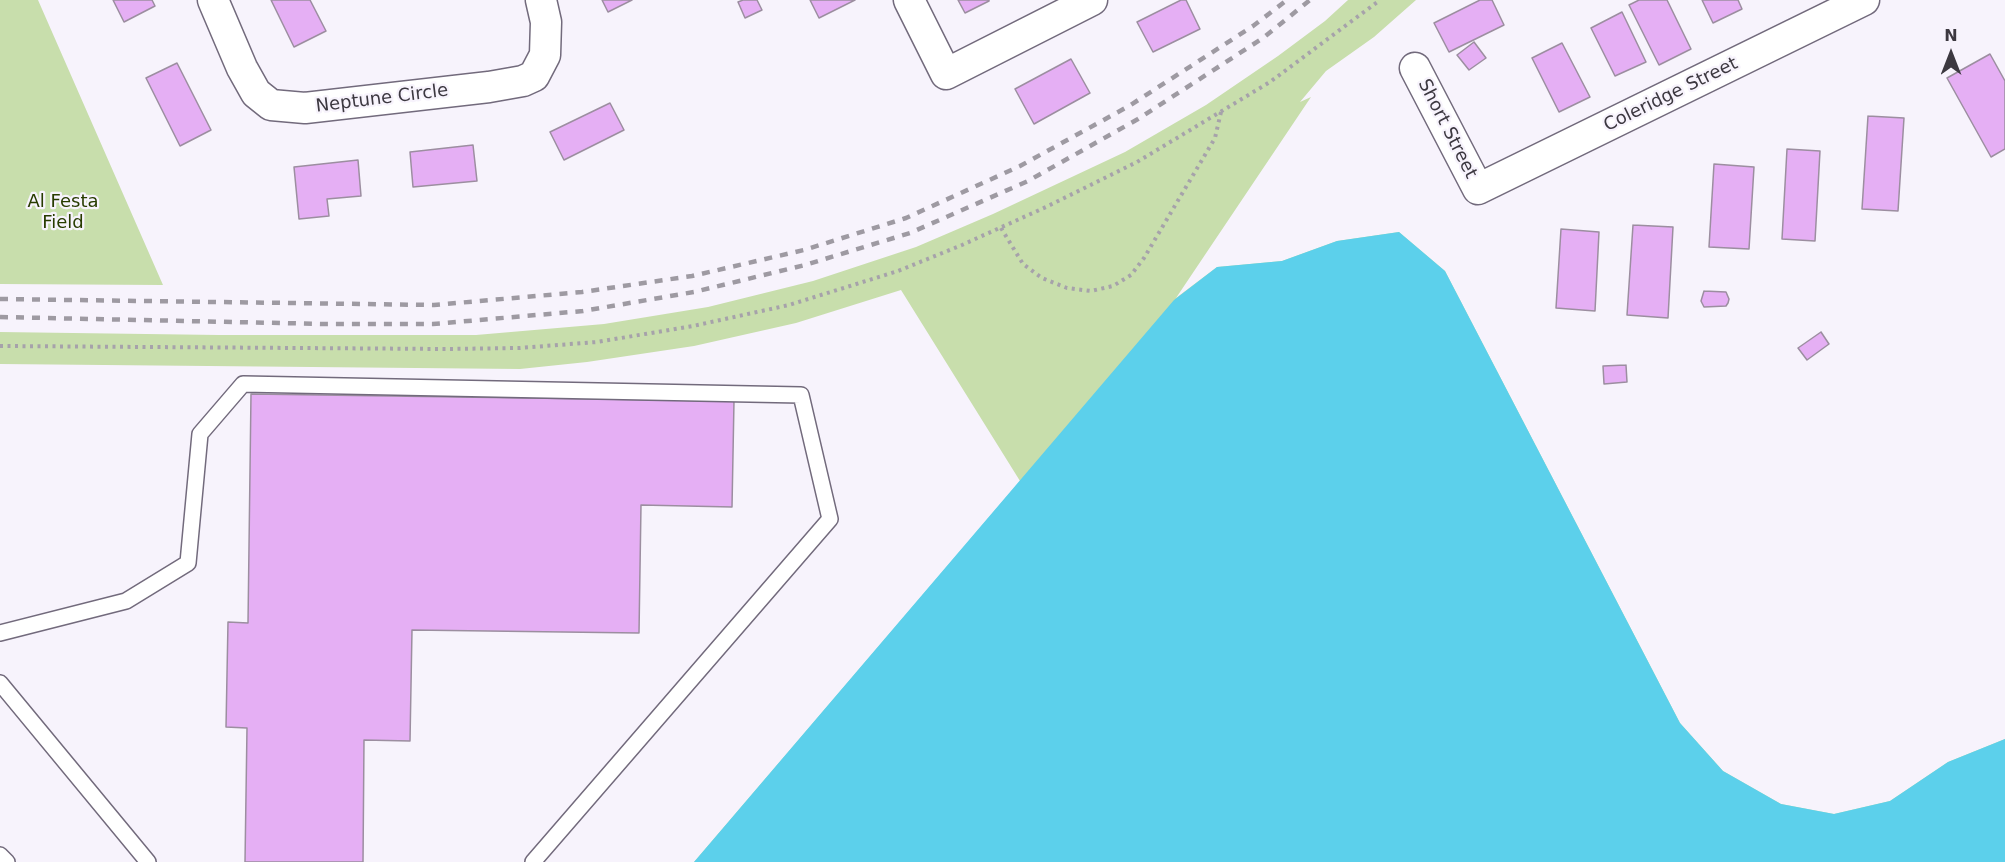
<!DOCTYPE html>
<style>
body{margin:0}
#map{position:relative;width:2005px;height:862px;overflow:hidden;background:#f7f3fc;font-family:"DejaVu Sans",sans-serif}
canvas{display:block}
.north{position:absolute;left:1921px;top:24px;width:60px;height:60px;-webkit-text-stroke:4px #f7f3fc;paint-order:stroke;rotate:0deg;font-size:16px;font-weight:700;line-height:24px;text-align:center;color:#3c3840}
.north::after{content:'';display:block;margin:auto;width:21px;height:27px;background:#3c3840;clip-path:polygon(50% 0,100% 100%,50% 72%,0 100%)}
</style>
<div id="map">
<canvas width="2005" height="862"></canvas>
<div class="north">N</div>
</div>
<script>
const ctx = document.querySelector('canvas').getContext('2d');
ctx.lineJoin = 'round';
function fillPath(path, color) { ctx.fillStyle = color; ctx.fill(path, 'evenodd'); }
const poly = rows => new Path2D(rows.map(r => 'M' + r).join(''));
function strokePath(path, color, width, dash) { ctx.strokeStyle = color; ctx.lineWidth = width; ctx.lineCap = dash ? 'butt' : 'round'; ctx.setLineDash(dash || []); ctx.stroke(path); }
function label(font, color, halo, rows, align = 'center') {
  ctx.font = font + ' "DejaVu Sans",sans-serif'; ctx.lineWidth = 4.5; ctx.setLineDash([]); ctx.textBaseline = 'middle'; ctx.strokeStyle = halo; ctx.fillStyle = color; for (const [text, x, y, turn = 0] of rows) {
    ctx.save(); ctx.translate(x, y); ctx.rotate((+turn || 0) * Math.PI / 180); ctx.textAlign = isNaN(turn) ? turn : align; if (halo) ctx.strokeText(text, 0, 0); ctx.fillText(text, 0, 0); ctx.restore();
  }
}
fillPath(poly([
 [0,0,38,0,163,285,0,284],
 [1348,0,1416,0,1374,37,1326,71,1300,102,1311,97,1176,298,1217,267,1282,261,1337,241,1399,232,1445,271,1680,723,1723,771,1781,804,1834,814,1890,801,1948,762,2005,739,2005,862,694,862,1020,481,901,290,796,323,694,346,587,362,520,369,0,364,0,332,219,335,476,335,604,324,708,307,813,281,916,247,993,214,1125,152,1206,105,1278,56,1325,21]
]), '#c8deac');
fillPath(poly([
 [1399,232,1445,271,1680,723,1723,771,1781,804,1834,814,1890,801,1948,762,2005,739,2005,862,694,862,1174,300,1217,267,1282,261,1337,241]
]), '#5cd0eb');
const building = poly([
 [113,0,152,0,155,6,124,22,113,0],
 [271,0,310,0,326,31,294,47,271,0],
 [602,0,632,0,608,12,602,0],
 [743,0,757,0,762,10,745,18,738,2,743,0],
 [810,0,855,0,819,18,810,0],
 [958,0,989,0,989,1,965,13,958,0],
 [1181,0,1186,0,1200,29,1153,52,1137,22,1181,0],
 [1480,0,1492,0,1504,25,1449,52,1434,23,1480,0],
 [1639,0,1667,0,1691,49,1659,65,1629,5,1639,0],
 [1702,0,1738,0,1742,9,1713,23,1702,0],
 [1622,12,1646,62,1615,76,1591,28,1622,12],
 [1474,42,1486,58,1469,70,1457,55,1474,42],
 [1562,43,1590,97,1559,112,1532,58,1562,43],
 [1990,54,2005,81,2005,149,1991,157,1947,78,1990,54],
 [1071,59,1090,93,1034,124,1015,89,1071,59],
 [177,63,211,130,180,146,146,78,177,63],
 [610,103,624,130,564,160,550,132,610,103],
 [1868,116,1904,118,1898,211,1862,209,1868,116],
 [473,145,477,181,413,187,410,152,473,145],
 [1787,149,1820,151,1815,241,1782,239,1787,149],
 [358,160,361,196,327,199,329,216,299,219,294,167,358,160],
 [1714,164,1754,167,1749,249,1709,247,1714,164],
 [1633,225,1673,227,1668,318,1627,315,1633,225],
 [1561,229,1599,232,1595,311,1556,308,1561,229],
 [1704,291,1726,292,1729,299,1728,303,1726,306,1704,307,1701,301,1704,291],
 [1821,332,1829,344,1807,360,1798,348,1821,332],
 [1626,365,1627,382,1604,384,1603,366,1626,365],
 [251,394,734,401,732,507,641,505,639,633,412,630,410,741,364,740,363,862,245,862,247,728,226,727,228,622,248,623,251,394]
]);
fillPath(building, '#e5aff4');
strokePath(building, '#9c8ea0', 1.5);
const service = poly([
 [0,633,126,601,188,563,200,434,243,384,801,395,830,519,533,862],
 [0,683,148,862],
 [0,855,7,862]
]);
const minor = poly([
 [213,0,242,68,256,93,271,105,305,108,489,87,523,81,534,76,545,55,546,22,541,0],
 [909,0,946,74,1092,0],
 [1415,68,1478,189,1864,0]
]);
strokePath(service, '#726a7c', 18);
strokePath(minor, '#726a7c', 33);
strokePath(poly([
 [1001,228,1023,264,1042,278,1067,288,1091,291,1113,286,1131,275,1144,258,1215,138,1221,112],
 [0,346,446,349,519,348,597,342,693,326,789,305,898,271,962,245,1046,207,1137,162,1270,82,1380,0]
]), '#a6a2aa', 4, [3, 4.5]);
strokePath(service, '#fff', 15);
strokePath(minor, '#fff', 30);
strokePath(poly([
 [0,299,434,305,582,292,692,276,804,250,906,218,1020,166,1129,106,1253,26,1287,0],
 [0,317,325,324,433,324,583,311,694,292,805,265,910,233,1028,181,1138,119,1263,38,1310,0]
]), '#9e9aa2', 4.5, [8, 8]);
label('18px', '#3c3840', '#f7f3fc', [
 ["Coleridge Street",1671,95,-26],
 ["Neptune Circle",382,99,-7],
 ["Short Street",1447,129,63]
]);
label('18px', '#283c00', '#f7f3fc', [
 ["Al Festa",63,202],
 ["Field",63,223]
]);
</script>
